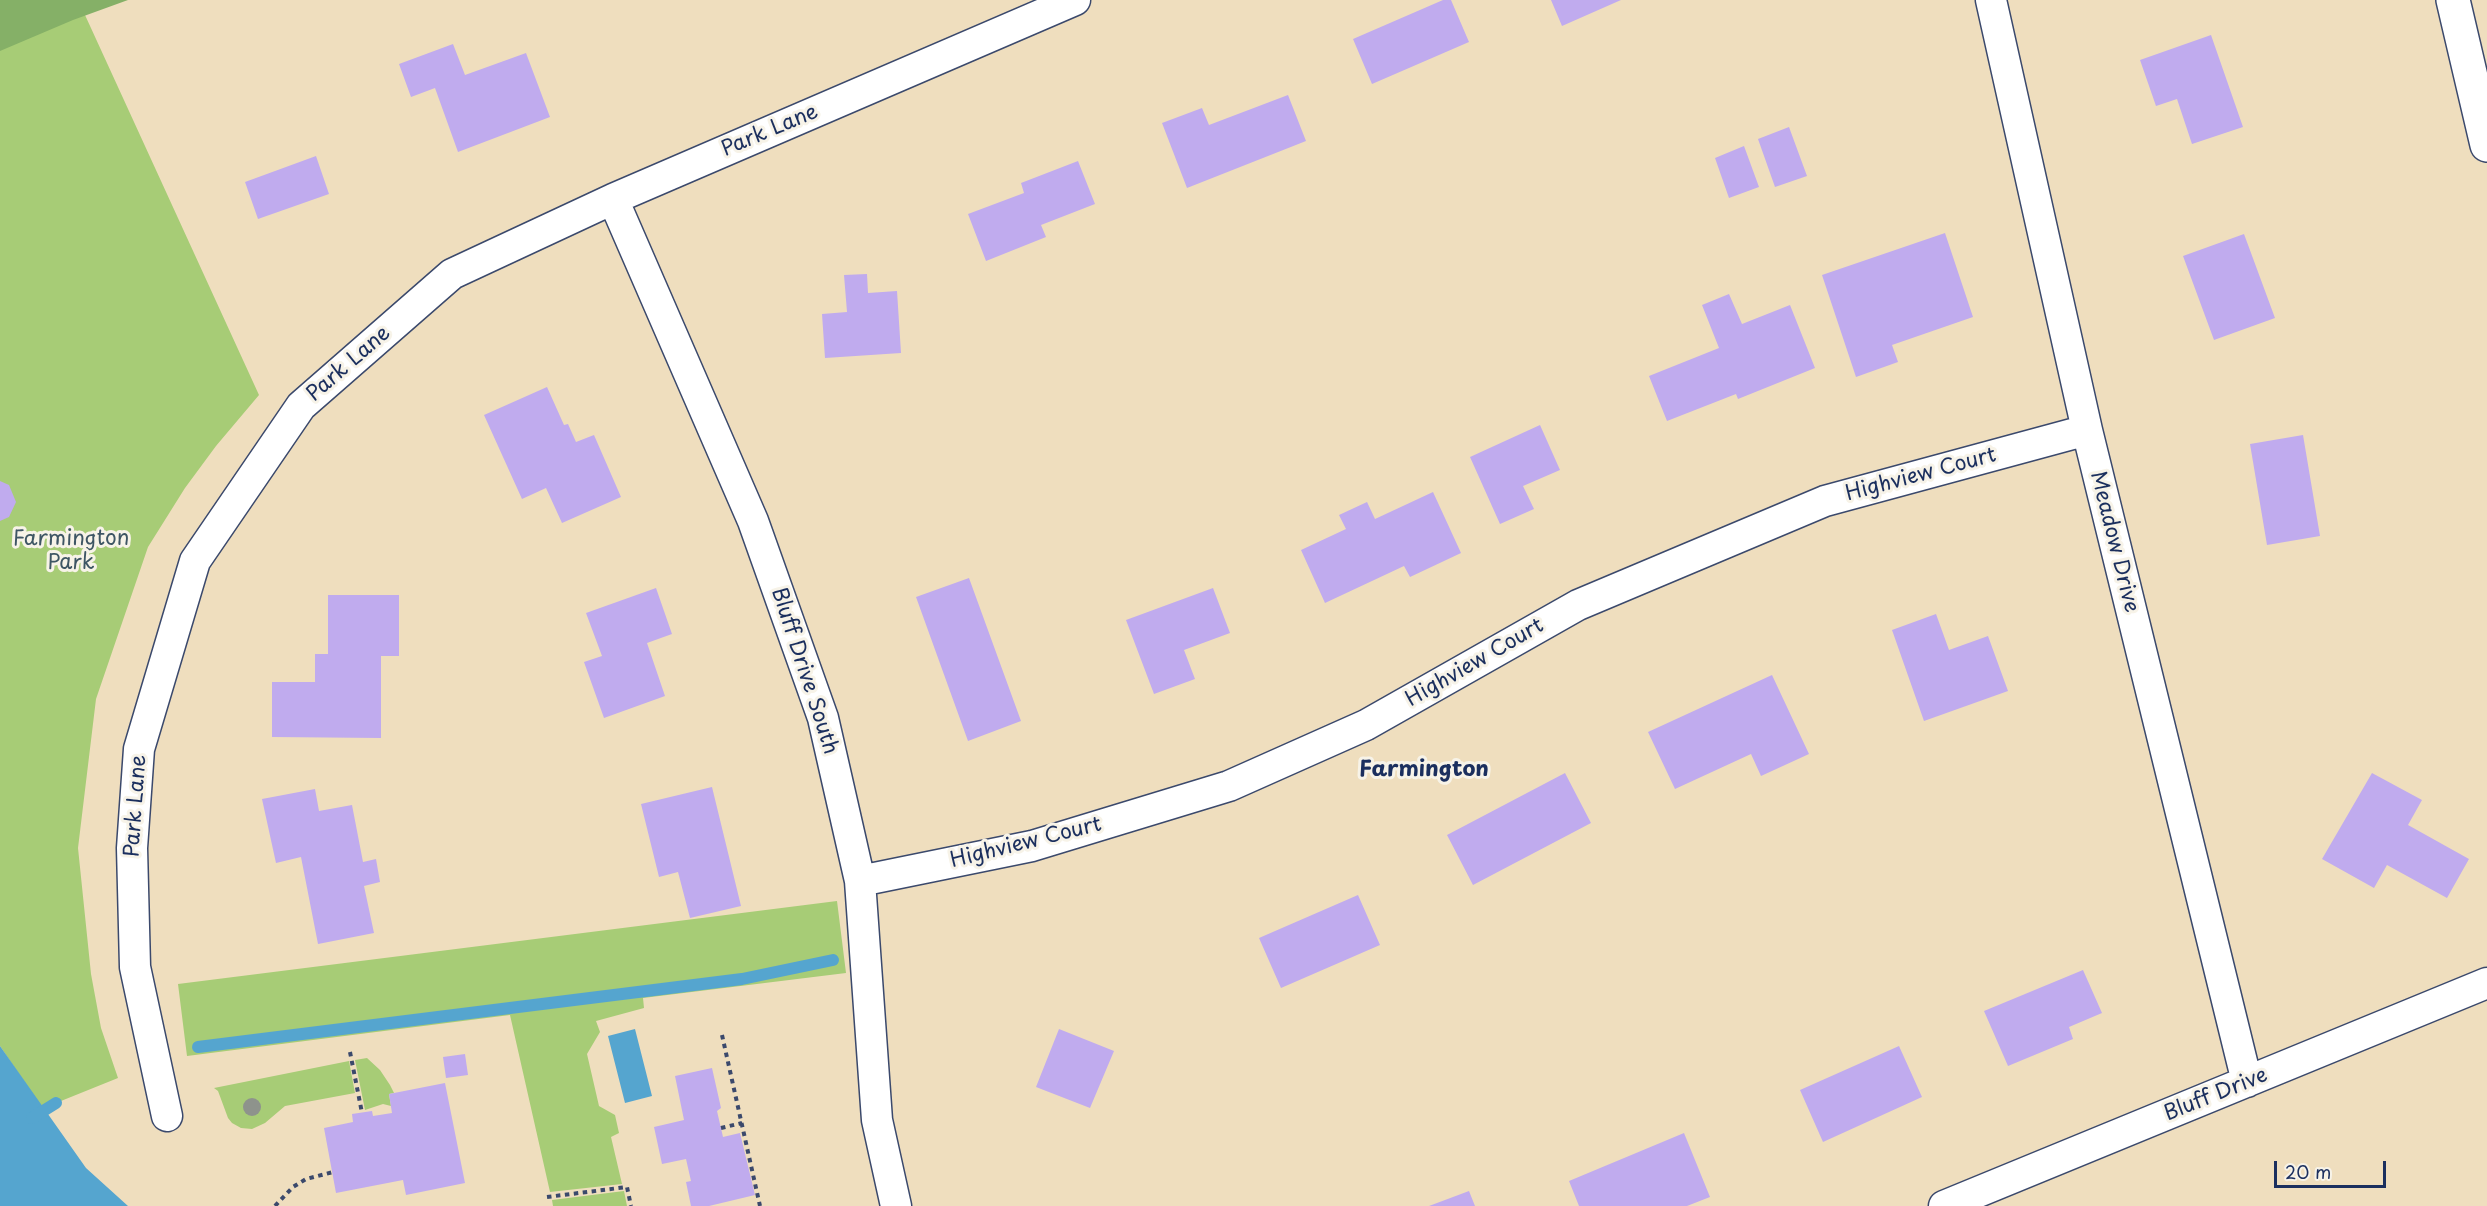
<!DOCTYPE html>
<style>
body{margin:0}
#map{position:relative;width:2487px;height:1206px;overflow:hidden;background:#efdebe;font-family:"Playpen Sans",sans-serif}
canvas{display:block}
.scale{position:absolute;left:2274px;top:1161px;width:112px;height:27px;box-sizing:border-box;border:3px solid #1b2f5e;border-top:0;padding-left:8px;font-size:18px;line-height:21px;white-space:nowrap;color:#1b2f5e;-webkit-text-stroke:4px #f7f3e8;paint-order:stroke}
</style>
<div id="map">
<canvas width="2487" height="1206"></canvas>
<div class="scale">20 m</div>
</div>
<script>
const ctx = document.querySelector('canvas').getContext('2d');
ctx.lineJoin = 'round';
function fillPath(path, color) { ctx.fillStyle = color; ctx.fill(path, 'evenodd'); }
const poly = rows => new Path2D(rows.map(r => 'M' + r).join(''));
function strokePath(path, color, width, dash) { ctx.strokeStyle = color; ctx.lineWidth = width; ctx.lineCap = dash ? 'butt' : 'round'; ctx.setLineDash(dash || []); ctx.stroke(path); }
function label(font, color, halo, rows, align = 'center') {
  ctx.font = font + ' "Playpen Sans",sans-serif'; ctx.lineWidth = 6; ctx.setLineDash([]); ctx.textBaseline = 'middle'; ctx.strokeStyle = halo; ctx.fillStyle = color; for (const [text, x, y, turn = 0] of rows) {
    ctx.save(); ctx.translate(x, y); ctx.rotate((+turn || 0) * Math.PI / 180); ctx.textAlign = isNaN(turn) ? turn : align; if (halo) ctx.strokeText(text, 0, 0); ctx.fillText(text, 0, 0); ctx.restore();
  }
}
fillPath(poly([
 [0,0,85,15,259,395,216,446,185,488,148,547,96,699,78,848,91,974,101,1028,118,1078,56,1103,44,1111,0,1046],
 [837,901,846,973,643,998,644,1008,596,1021,600,1032,587,1054,599,1106,615,1115,619,1133,611,1137,622,1184,550,1192,510,1015,187,1056,178,984],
 [367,1058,380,1070,390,1085,394,1093,389,1094,391,1106,383,1104,365,1110,355,1060],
 [349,1061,355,1093,285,1106,265,1123,252,1129,241,1128,232,1123,228,1118,218,1091,214,1088],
 [624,1191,627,1206,553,1206,552,1200]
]), '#a7cc76');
fillPath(poly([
 [0,0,128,0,73,20,0,51]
]), '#85b067');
fillPath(poly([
 [635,1029,652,1096,625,1103,608,1036],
 [0,1046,86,1168,128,1206,0,1206]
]), '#55a5cf');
strokePath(poly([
 [198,1047,742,979,833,960],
 [32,1118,56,1103]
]), '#55a5cf', 12);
fillPath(poly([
 [1443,0,1451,0,1469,42,1372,84,1353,39],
 [1551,0,1621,0,1562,26],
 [2211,35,2243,127,2192,144,2177,99,2156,106,2140,60],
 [453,44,465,75,526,53,550,117,458,152,435,88,411,97,399,64],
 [1288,95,1306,141,1187,188,1162,123,1202,108,1209,125],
 [1789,127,1807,176,1775,187,1758,139],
 [1744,146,1759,187,1729,198,1715,158],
 [316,156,329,194,258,219,245,182],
 [1078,161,1095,204,1041,225,1046,237,986,261,968,214,1024,193,1021,183],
 [1945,233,1973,317,1892,345,1898,362,1856,377,1822,275],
 [2244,234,2275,318,2214,340,2183,256],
 [867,274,868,293,897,291,901,353,825,358,822,314,847,312,844,275],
 [1729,294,1742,324,1790,305,1815,368,1738,399,1736,394,1667,421,1649,376,1719,348,1702,305],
 [547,387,564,425,568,424,576,442,594,435,621,497,562,523,546,488,522,499,484,415],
 [1540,425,1560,470,1523,486,1534,509,1500,524,1470,457],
 [2303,435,2320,536,2267,545,2250,444],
 [0,481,9,485,16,502,9,517,0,521],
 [1433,492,1461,553,1410,577,1404,566,1325,603,1301,550,1346,529,1339,515,1367,502,1375,519],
 [969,578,1021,721,968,741,916,597],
 [656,588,672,634,647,643,665,696,604,718,584,662,602,656,586,613],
 [1213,588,1230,633,1184,650,1195,679,1154,694,1126,620],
 [328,595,399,595,399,656,381,656,381,738,272,737,272,682,315,682,315,654,328,654],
 [1936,614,1949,650,1988,636,2008,691,1924,721,1892,630],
 [1772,675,1809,754,1761,776,1751,754,1675,789,1648,732],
 [1565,773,1591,823,1473,885,1447,835],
 [2372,773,2422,800,2408,825,2469,859,2447,898,2387,865,2374,888,2322,859],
 [712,787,741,906,690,918,678,872,659,877,641,804],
 [315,789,319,811,352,805,363,862,376,859,380,882,364,886,374,933,318,944,301,857,276,863,262,799],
 [1358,895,1380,945,1281,988,1259,938],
 [2083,970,2102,1013,2069,1027,2073,1039,2008,1066,1984,1011],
 [1059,1029,1114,1051,1090,1108,1036,1087],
 [1899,1046,1922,1097,1823,1142,1800,1090],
 [465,1054,468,1075,446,1078,443,1057],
 [712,1068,721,1108,717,1111,723,1137,740,1133,755,1195,709,1206,691,1206,686,1182,691,1181,686,1159,662,1164,654,1127,684,1120,675,1076],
 [445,1083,465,1183,406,1195,403,1180,336,1193,324,1128,353,1122,352,1114,372,1111,373,1116,392,1113,389,1094],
 [1684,1133,1710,1197,1687,1206,1579,1206,1569,1181],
 [1469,1191,1475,1206,1429,1206]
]), '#c0abee');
const street = poly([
 [1991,0,2087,430,2247,1082],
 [613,199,753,521,823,718,860,881,877,1120,896,1206],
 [860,881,1032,846,1229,786,1366,725,1578,605,1825,501,2087,430],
 [167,1116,135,967,132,848,139,749,195,561,301,406,452,274,613,199,1075,0],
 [1944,1206,2487,983]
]);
const primary = poly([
 [2453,0,2487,145]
]);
strokePath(street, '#3b496c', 33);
strokePath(primary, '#3b496c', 36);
strokePath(poly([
 [722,1035,760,1206],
 [350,1052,362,1113],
 [721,1128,742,1123],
 [547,1197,627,1187,631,1206],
 [275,1206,293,1187,306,1179,333,1172]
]), '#3b496c', 4, [4.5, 4.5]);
strokePath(street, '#fff', 30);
strokePath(primary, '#fff', 33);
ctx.fillStyle = '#8e938c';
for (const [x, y] of [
 [252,1107]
]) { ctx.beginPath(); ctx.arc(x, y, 9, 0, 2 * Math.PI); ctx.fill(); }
label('21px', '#1b2f5e', '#f7f3e8', [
 ["Park Lane",770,131,-23],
 ["Park Lane",349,364,-41],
 ["Highview Court",1921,475,-15],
 ["Meadow Drive",2114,542,76],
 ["Highview Court",1475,663,-30],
 ["Bluff Drive South",804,671,72],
 ["Park Lane",136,806,-86],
 ["Highview Court",1026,843,-14],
 ["Bluff Drive",2216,1095,-22]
]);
label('21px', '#3e5664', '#f7f3e8', [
 ["Farmington",71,539],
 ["Park",71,563]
]);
label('bold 22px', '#1b2f5e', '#f7f3e8', [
 ["Farmington",1424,770]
]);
</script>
